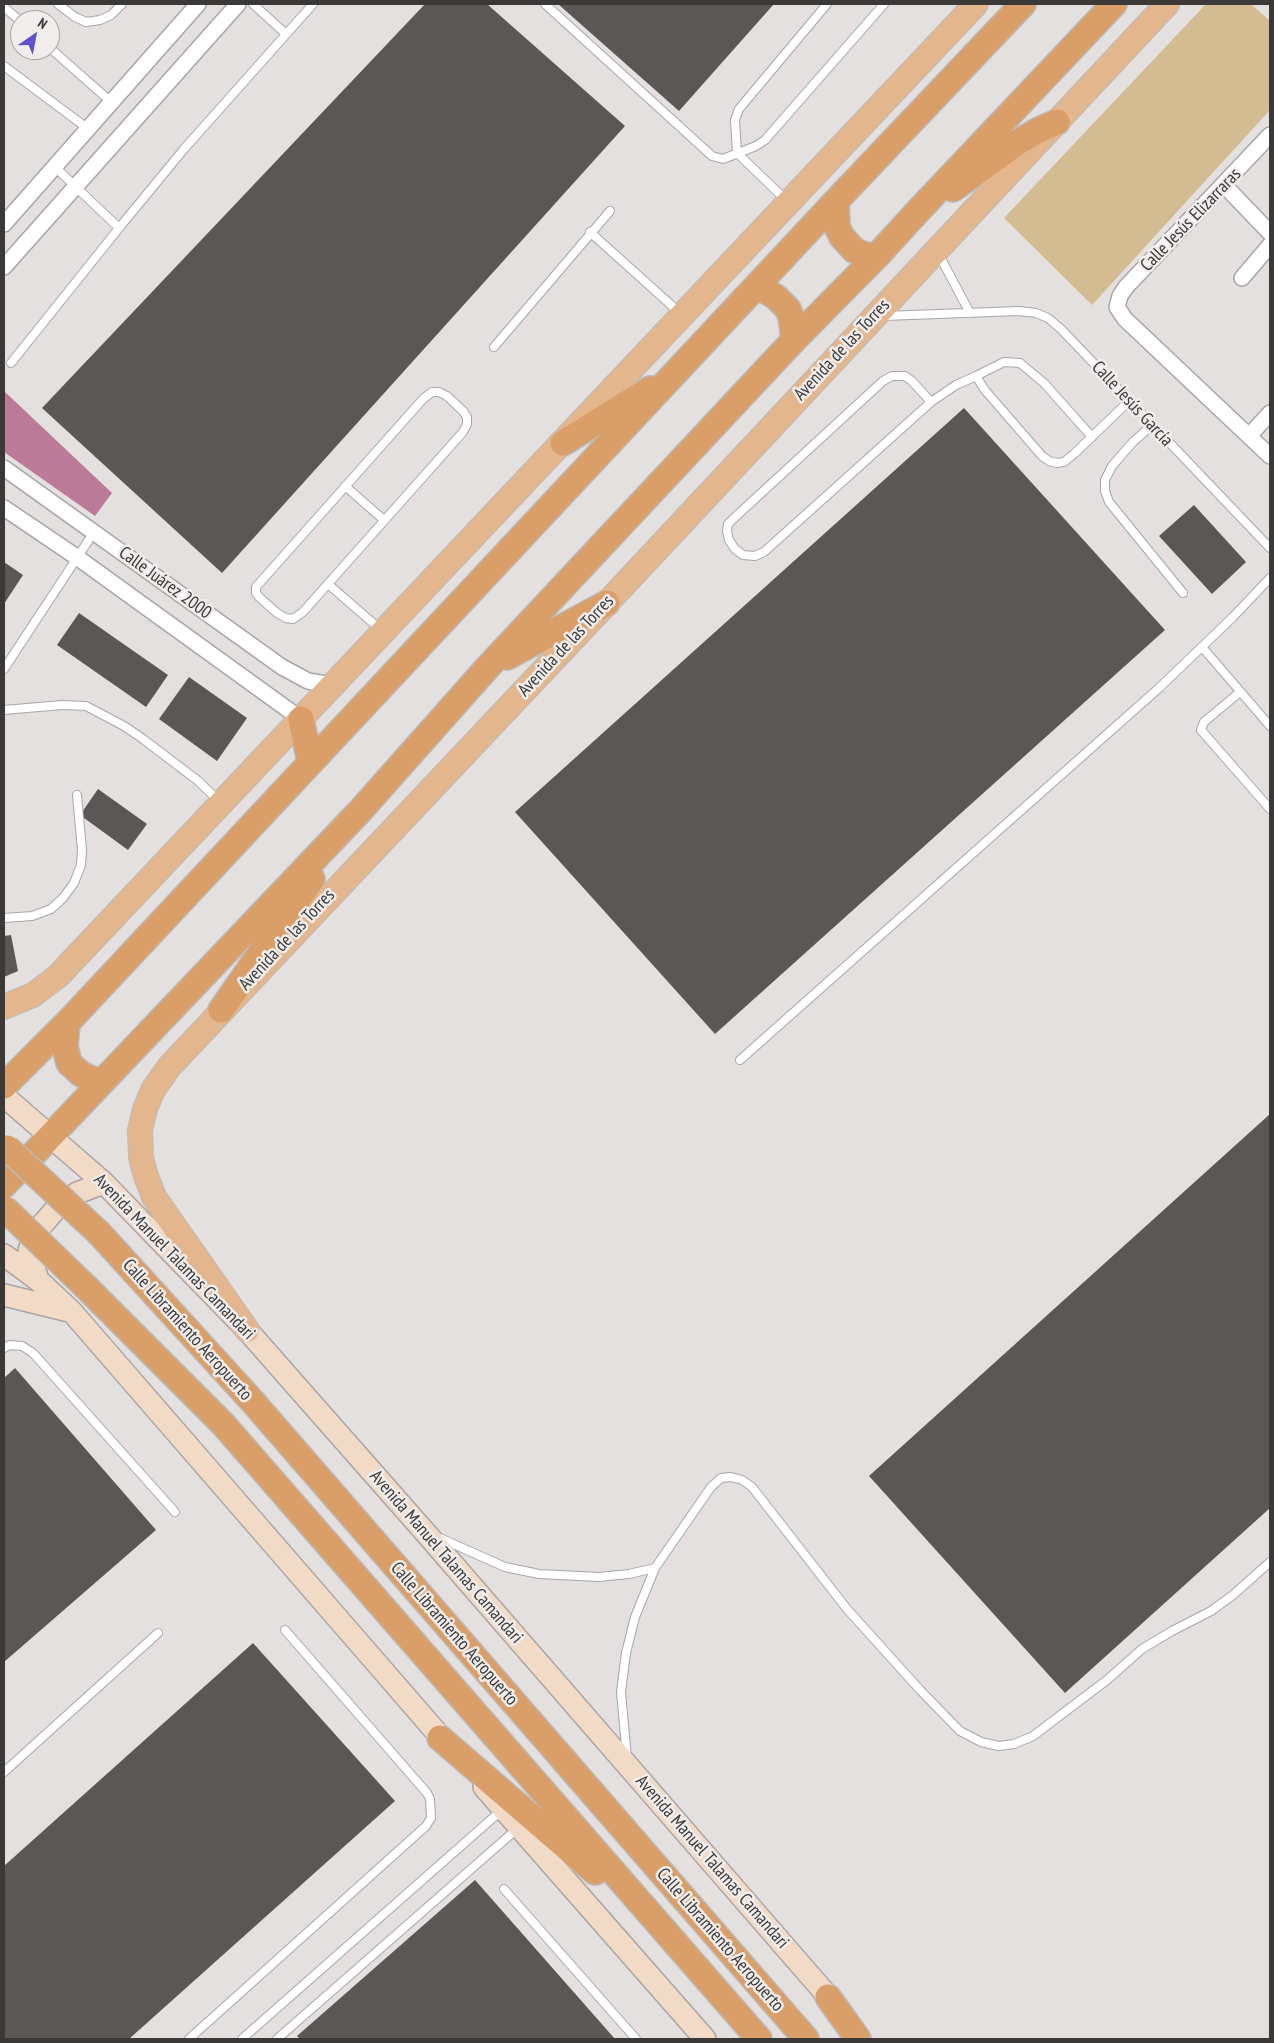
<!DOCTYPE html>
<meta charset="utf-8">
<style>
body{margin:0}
#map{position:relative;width:1274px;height:2043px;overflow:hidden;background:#e4e0df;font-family:"PT Sans Narrow",sans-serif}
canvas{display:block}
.frame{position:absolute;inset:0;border:5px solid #3a3938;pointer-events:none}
.north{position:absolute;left:10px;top:10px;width:50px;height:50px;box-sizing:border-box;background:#f1edec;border:1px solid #a8a5a4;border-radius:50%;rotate:33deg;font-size:14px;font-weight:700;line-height:20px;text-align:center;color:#3a3938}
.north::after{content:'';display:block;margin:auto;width:18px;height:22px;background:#5e51ca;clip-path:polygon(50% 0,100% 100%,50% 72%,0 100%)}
</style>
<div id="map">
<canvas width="1274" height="2043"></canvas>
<div class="frame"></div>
<div class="north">N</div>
</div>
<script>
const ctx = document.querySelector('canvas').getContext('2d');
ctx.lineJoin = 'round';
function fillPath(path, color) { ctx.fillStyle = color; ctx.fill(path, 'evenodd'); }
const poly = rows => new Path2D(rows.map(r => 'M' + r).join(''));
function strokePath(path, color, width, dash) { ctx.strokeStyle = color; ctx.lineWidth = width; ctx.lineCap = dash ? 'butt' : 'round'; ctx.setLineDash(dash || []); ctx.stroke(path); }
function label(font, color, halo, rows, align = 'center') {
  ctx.font = font + ' "PT Sans Narrow",sans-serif'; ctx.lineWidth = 5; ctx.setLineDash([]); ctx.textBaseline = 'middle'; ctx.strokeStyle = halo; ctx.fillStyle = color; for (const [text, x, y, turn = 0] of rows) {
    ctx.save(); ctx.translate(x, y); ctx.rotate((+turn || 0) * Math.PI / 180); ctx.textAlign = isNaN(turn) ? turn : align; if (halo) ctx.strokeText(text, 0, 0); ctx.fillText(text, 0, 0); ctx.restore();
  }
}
fillPath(poly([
 [1206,4,1251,4,1270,21,1270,110,1092,305,1004,218]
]), '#d3bc92');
fillPath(poly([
 [4,391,112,493,95,516,4,452]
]), '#bb7b98');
fillPath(poly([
 [425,4,487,4,625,126,222,573,42,408],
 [558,4,774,4,679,111],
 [964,408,1165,630,715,1034,515,812],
 [1194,505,1246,562,1212,594,1159,536],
 [4,562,23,575,4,604],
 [79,613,168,675,146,707,57,645],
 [189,677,247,718,217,761,159,719],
 [98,789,147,824,128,850,80,815],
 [11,935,18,971,4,977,4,936],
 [1270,1114,1270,1508,1065,1693,869,1476],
 [15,1368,156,1530,4,1662,4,1378],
 [253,1643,395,1801,129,2039,4,2039,4,1866],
 [475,1880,615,2039,300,2039,297,2036]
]), '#5b5757');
const service = poly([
 [58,4,75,17,86,22,100,20,111,15,122,4],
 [253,4,286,34],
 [545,4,712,156,723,159,756,146,765,140,884,4],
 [4,7,20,21],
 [50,48,110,101],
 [4,66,87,128],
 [54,166,119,228,184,149,313,4],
 [787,201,737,153,735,120,739,109,827,4],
 [590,232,681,314],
 [938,253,970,313],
 [884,316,1019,311,1036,313,1048,318,1061,329,1270,548],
 [494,347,610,211],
 [11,363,119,228],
 [976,376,1004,362,1020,363,1044,383,1092,437],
 [432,392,439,392,447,396,463,411,467,417,467,424,463,432,303,612,293,619,286,618,277,613,259,597,256,593,256,587,423,399,432,392],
 [931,402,912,381,905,376,892,376,883,381,733,519,728,524,727,531,729,540,735,549,743,555,755,556,764,552,931,402,956,385,976,376,984,389,1042,456,1049,461,1057,463,1064,462,1075,453,1129,401],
 [1152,425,1133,442,1112,466,1105,480,1105,491,1109,502,1183,593],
 [345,486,384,520],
 [328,584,381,630],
 [1202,647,1270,726],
 [4,669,94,532],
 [1240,692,1204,722,1201,730,1270,809],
 [4,710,62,705,86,706,124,726,143,739,197,780,220,802],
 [4,918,32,916,51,909,63,898,74,883,81,865,82,850,77,795],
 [740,1060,1159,688,1233,617,1270,578],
 [4,1348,10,1345,22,1346,33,1353,175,1512],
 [440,1538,505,1567,539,1574,599,1577,629,1574,655,1568],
 [627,1758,621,1692,626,1653,635,1617,655,1568,711,1487,721,1478,731,1477,742,1480,752,1487,847,1609,920,1690,960,1731,981,1742,999,1746,1014,1744,1033,1736,1107,1680,1142,1649,1172,1631,1211,1611,1233,1595,1270,1562],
 [4,1772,158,1633],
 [504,1889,636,2039],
 [189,2039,426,1826,431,1818,430,1799,427,1793,285,1630],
 [242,2039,503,1809],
 [277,2039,518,1828]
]);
const minor = poly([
 [1270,135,1126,287,1120,296,1117,307,1125,319,1270,456],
 [1224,185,1270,233],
 [4,224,198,4],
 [4,267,238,4],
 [1242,278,1270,245],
 [1249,436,1270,413],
 [4,468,282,667,308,681,332,685],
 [4,508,78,558,301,719]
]);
const secondary = poly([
 [4,1096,104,1183,247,1330,424,1531,839,2009],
 [4,1255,38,1280,72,1312,451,1749],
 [38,1280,29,1251,34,1234,55,1210,77,1193,104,1183],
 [4,1295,69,1311],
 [484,1787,705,2039]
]);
const primary = poly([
 [4,1007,33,995,58,976,976,4],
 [247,1330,154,1197,146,1176,141,1158,140,1130,145,1109,153,1090,169,1067,607,603,1167,4]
]);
const trunk = poly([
 [953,189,1018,142,1039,130,1057,122],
 [836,201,837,227,842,237,854,250,862,254,876,257],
 [757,286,776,297,788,309,791,317,794,340],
 [563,443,650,389],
 [507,657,607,603],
 [301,719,310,762],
 [221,1010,312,879],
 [67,1023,65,1047,69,1063,81,1074,101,1083],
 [4,1086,67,1023,836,201,1023,4],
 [4,1185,360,811,487,668,794,340,876,257,919,210,1114,4],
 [99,1233,253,1402,806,2039],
 [87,1288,223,1424,759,2039],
 [440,1738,595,1872],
 [828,1997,858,2039]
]);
strokePath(service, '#a9a5a4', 10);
strokePath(minor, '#a9a5a4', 18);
strokePath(secondary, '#a9a5a4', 24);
strokePath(primary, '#bcbcbb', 26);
strokePath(trunk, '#bcbcbb', 28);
strokePath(service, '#fff', 8);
strokePath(minor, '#fff', 15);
strokePath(secondary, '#f1dac6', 21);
strokePath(primary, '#e3b68e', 24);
strokePath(trunk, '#da9e68', 25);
const trunkBridge = poly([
 [7,1148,99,1233],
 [4,1208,87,1288]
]);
strokePath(trunkBridge, '#bcbcbb', 28, []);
strokePath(trunkBridge, '#da9e68', 25);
label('18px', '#3a3938', '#f1edec', [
 ["Calle Jesús Elizarraras",1191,220,-46],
 ["Avenida de las Torres",842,350,-47],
 ["Calle Jesús García",1132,404,47],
 ["Calle Juárez 2000",165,583,36],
 ["Avenida de las Torres",566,646,-47],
 ["Avenida de las Torres",287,940,-47],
 ["Avenida Manuel Talamas Camandari",174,1257,46],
 ["Calle Libramiento Aeropuerto",187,1330,48],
 ["Avenida Manuel Talamas Camandari",446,1557,49],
 ["Calle Libramiento Aeropuerto",454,1634,49],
 ["Avenida Manuel Talamas Camandari",712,1862,49],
 ["Calle Libramiento Aeropuerto",720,1940,49]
]);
</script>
